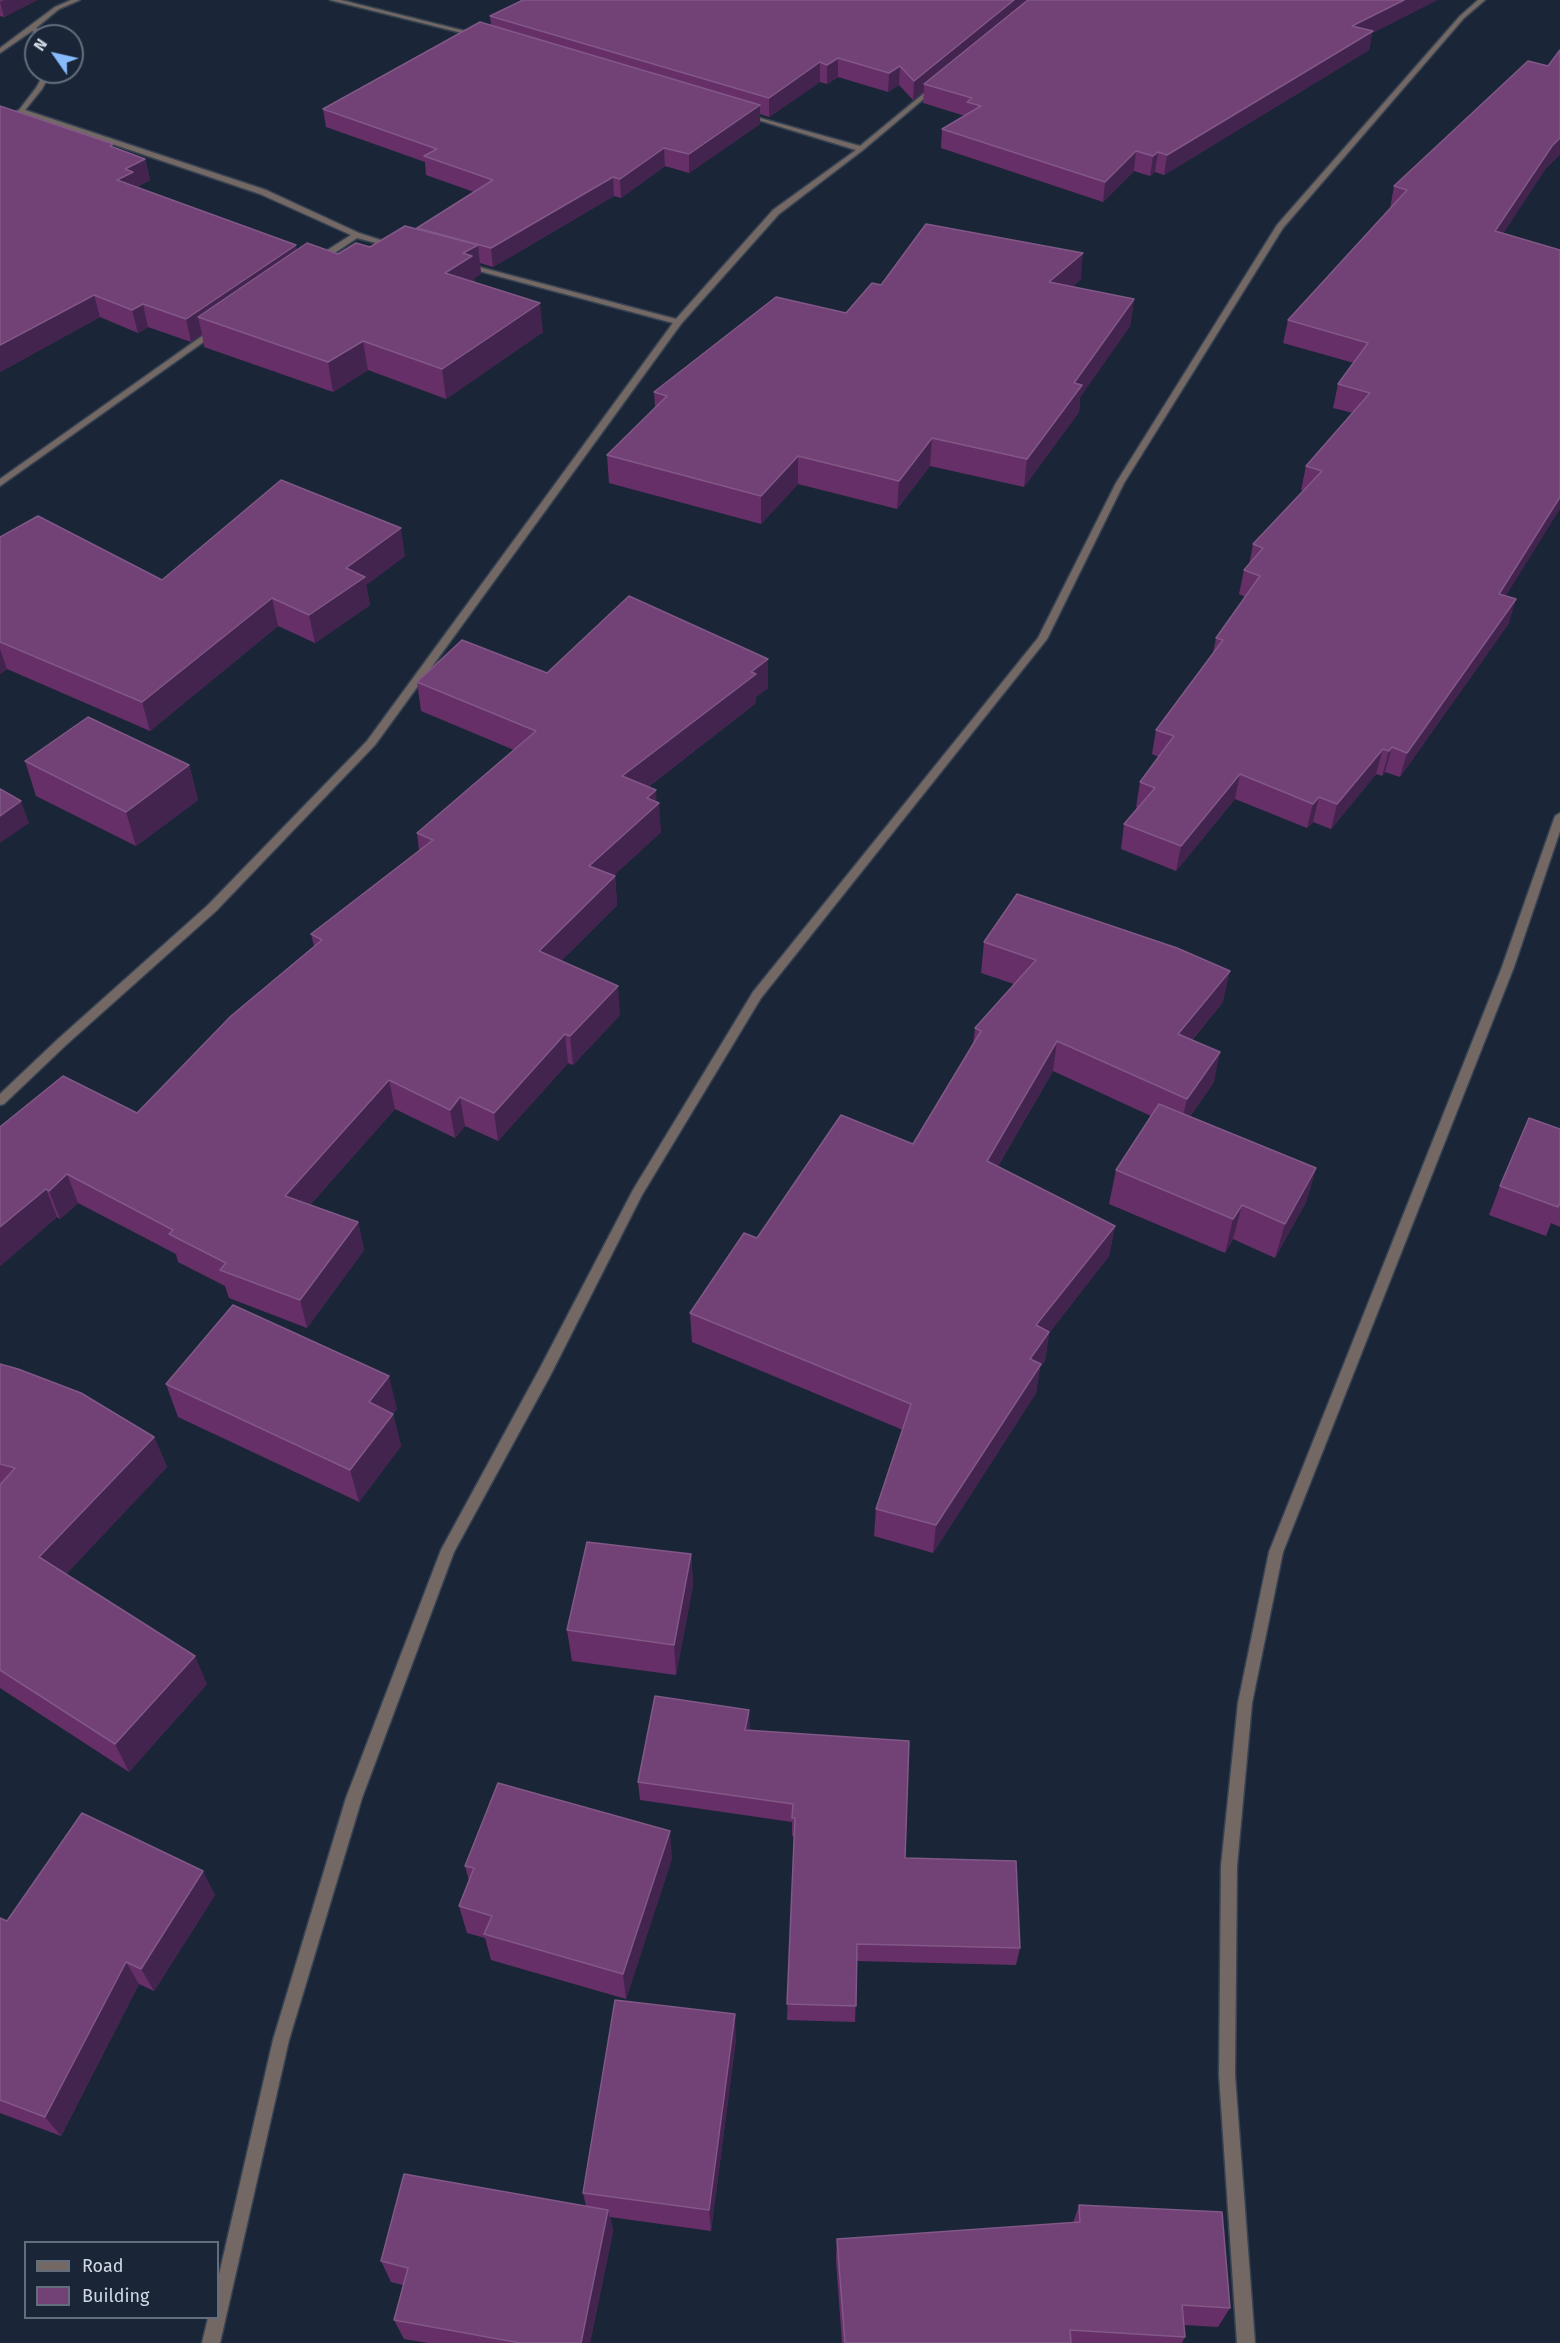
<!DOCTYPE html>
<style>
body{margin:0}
#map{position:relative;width:1560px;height:2343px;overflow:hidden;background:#1a2637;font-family:"Fira Sans",sans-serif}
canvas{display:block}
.legend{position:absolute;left:24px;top:2241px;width:195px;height:78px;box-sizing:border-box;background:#1a2637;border:2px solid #636d7c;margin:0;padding:8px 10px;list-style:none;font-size:18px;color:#d0d7e3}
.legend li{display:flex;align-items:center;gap:12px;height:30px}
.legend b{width:30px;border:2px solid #636d7c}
.north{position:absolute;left:24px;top:24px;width:60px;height:60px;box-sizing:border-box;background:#1a2637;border:2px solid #636d7c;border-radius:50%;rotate:304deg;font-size:16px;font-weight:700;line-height:24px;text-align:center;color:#d0d7e3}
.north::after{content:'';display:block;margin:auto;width:21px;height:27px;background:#87bbfc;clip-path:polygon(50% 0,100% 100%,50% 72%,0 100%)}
</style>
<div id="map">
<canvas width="1560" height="2343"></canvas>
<ul class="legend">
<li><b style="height:8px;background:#736864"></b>Road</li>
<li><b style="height:16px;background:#724175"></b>Building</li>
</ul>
<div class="north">N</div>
</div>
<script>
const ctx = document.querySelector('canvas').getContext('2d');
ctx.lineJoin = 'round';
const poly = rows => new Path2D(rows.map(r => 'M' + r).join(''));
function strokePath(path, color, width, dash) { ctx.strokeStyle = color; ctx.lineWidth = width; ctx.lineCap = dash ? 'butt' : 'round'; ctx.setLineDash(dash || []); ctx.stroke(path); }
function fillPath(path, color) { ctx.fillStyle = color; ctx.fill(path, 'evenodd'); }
const street = poly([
 [71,0,80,0,59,9,36,28,49,36,41,36,32,31,0,53,0,48,55,7,71,0],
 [330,0,341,0,481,35,478,37,330,0],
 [1478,0,1485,0,1464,18,1283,228,1124,483,1047,639,761,998,642,1195,550,1376,454,1552,362,1798,289,2040,220,2343,202,2343,208,2318,218,2318,218,2279,273,2040,346,1798,441,1550,540,1368,633,1190,753,992,1038,638,1116,483,1277,225,1460,16,1478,0],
 [45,72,51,72,42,89,25,110,266,190,359,233,399,246,395,248,357,238,321,262,315,262,315,258,351,235,260,194,21,113,0,123,0,118,19,110,36,88,45,72],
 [934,85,939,86,863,150,779,214,681,324,375,745,216,911,66,1045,4,1104,0,1105,0,1094,58,1039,208,905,367,741,673,323,464,267,464,263,676,319,773,210,856,150,742,115,742,113,860,146,934,85],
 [212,329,219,331,0,486,0,479,212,329],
 [1560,813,1560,831,1514,967,1283,1552,1252,1703,1237,1866,1235,2075,1255,2343,1237,2343,1219,2075,1221,1866,1238,1703,1269,1552,1502,967,1555,816,1560,813]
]);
strokePath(street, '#374253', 3);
fillPath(street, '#736864');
fillPath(poly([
 [0,0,37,0,4,17,0,16],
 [1028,0,1437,0,1372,33,1369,50,1164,175,1155,172,1150,176,1134,171,1103,202,941,148,942,129,965,116,923,103,924,91,913,100,899,85,888,92,838,77,827,84,820,82,769,117,760,114,760,124,689,173,665,166,621,198,614,196,493,267,480,263,481,274,474,278,475,283,543,332,446,399,368,370,333,392,204,347,202,334,191,342,148,327,138,333,100,317,0,372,0,106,145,159,150,180,137,187,297,250,338,254,370,247,417,229,417,228,474,192,426,175,425,162,326,127,323,109,491,25,490,16],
 [1560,50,1560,154,1546,168,1503,233,1506,596,1509,623,1400,777,1385,772,1382,776,1376,774,1331,829,1313,822,1307,828,1235,799,1176,871,1121,849,1124,824,1138,808,1136,807,1140,782,1159,757,1152,754,1156,730,1213,653,1216,638,1245,597,1239,594,1244,570,1249,565,1253,544,1303,490,1301,490,1306,466,1353,413,1333,408,1338,384,1354,363,1283,343,1288,320,1390,209,1394,186,1548,66],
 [1081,279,1072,287,1134,299,1130,326,1080,397,1079,412,1024,487,930,466,897,509,798,484,761,524,609,483,607,455,655,408,654,392,846,313,881,285],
 [0,537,162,580,405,556,366,585,370,605,315,643,278,626,150,731,7,669,0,674],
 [768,659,768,688,756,697,756,703,648,787,656,802,661,832,613,876,615,876,617,905,561,961,620,1015,573,1065,568,1063,498,1141,465,1126,455,1138,395,1109,310,1205,358,1222,364,1250,307,1328,229,1298,225,1286,178,1262,176,1254,78,1203,60,1219,57,1217,0,1266,0,1127,137,1113,314,946,311,934,419,850,417,833,514,750,421,711,417,682,547,673],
 [25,761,189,765,198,800,136,846,36,796],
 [984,942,1223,1002,1192,1040,1214,1082,1190,1116,1316,1168,1306,1202,1275,1258,1233,1239,1225,1253,1109,1204,1116,1170,1151,1116,1053,1071,998,1166,1115,1226,1109,1256,1049,1333,1045,1361,1040,1367,1036,1393,933,1553,874,1536,876,1509,903,1430,692,1342,690,1313,757,1238,913,1144,973,1045,975,1028,1014,984,981,973],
 [1560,1129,1560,1227,1551,1223,1546,1236,1489,1215,1500,1186],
 [0,1364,154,1437,167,1467,66,1574,207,1684,129,1772,0,1688],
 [166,1384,397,1409,393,1414,401,1446,359,1502,178,1417],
 [691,1554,693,1585,676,1675,572,1661,567,1630],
 [749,1730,905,1858,1020,1948,1016,1965,857,1961,855,2022,787,2020,794,1836,792,1836,792,1822,640,1800,638,1782],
 [672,1858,626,1999,491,1960,485,1938,467,1933,459,1906,469,1881,465,1866],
 [215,1895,154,1991,139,1984,61,2136,0,2113,0,1918,7,1921],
 [736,2039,711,2231,610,2217,613,2231,590,2343,428,2343,404,2339,394,2320,403,2285,391,2282,381,2261,586,2206,583,2193],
 [1079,2205,1230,2308,1218,2327,1184,2325,1185,2337,1182,2343,842,2343,836,2260,837,2239,1073,2223]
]), '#672f68');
fillPath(poly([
 [4,0,37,0,4,17,0,2],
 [1014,0,1027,0,924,84,924,91,913,100,914,81],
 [1404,0,1437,0,1372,33,1369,50,1164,175,1167,155,1352,26],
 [838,58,838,77,827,84,827,65],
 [820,62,820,82,769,117,769,98],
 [900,66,899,85,888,92,889,73],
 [760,105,760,124,689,173,689,154],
 [1560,138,1560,154,1546,168,1490,254,1495,231,1552,146],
 [664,148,665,166,621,198,620,179],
 [1136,151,1134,171,1103,202,1105,182],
 [1158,152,1155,172,1150,176,1153,156],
 [145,159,150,180,136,187,117,180,125,169],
 [613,177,614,196,493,267,491,248],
 [296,245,300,267,198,317,202,334,191,342,186,319],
 [478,245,481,274,474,278,475,285,445,273,463,253],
 [1083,253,1081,279,1046,309,1049,282],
 [94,295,100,317,0,372,0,345],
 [1134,299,1130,326,1080,397,1079,412,1024,487,1027,459,1074,383],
 [540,303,543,332,446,399,442,369],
 [143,304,148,327,138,333,132,310],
 [363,341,368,370,333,392,328,362],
 [932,438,930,466,897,509,899,481],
 [798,456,798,484,761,524,761,496],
 [1560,497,1560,509,1492,618,1499,594],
 [401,528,405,556,366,585,370,605,315,643,309,615,346,568],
 [272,598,278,626,150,731,142,702],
 [1516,599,1509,623,1400,777,1407,753],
 [0,649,7,669,0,674],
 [768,659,768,688,756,697,756,703,624,805,622,776],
 [1392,747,1385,772,1382,776,1389,751],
 [1383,749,1376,774,1331,829,1337,804],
 [189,765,198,800,136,846,126,812],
 [1240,774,1235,799,1176,871,1181,846],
 [656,790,657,805,659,803,661,832,592,895,589,866,647,798],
 [1319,797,1313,822,1307,828,1313,804],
 [21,801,29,823,0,843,0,816],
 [615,876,617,905,542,980,539,951],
 [1230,971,1223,1002,1171,1064,1178,1034],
 [618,986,620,1015,573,1065,570,1036],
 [565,1034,568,1063,498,1141,494,1113],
 [1057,1041,1053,1071,983,1191,987,1161],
 [1220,1052,1214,1082,1180,1129,1187,1099],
 [389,1080,395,1109,293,1224,285,1196],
 [460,1097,465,1126,455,1138,450,1110],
 [1316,1168,1306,1202,1275,1258,1285,1224],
 [67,1174,78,1203,60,1219,49,1191],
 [46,1189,57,1217,0,1266,0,1227],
 [1242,1205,1233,1239,1225,1253,1233,1219],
 [358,1222,364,1250,307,1328,300,1300],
 [1115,1226,1109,1256,1049,1333,1045,1361,1040,1367,1036,1393,933,1553,936,1525,1036,1325],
 [389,1376,397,1409,393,1414,401,1446,359,1502,350,1470,369,1402],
 [154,1437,167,1467,54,1587,39,1557],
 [691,1554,693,1585,676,1675,674,1645],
 [195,1656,207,1684,129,1772,115,1744],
 [749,1710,750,1729,746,1749,745,1730],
 [670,1831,672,1858,626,1999,623,1974],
 [203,1871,215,1895,154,1991,141,1969],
 [126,1962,139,1984,61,2136,45,2117],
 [735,2014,736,2039,711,2231,709,2210],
 [608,2210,613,2231,590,2343,581,2343]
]), '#43244f');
const building = poly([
 [523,0,1014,0,914,81,900,66,889,73,838,58,827,65,820,62,769,98,490,16,523,0],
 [1028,0,1404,0,1352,26,1373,31,1167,155,1158,152,1153,156,1136,151,1105,182,942,129,981,106,967,102,972,98,924,84,1028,0],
 [480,22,760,105,689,154,664,148,620,179,613,177,491,248,417,228,493,180,424,156,437,149,323,109,480,22],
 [1560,50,1560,138,1552,146,1495,231,1560,250,1560,497,1499,594,1516,599,1407,753,1392,747,1389,751,1383,749,1337,804,1319,797,1313,804,1240,774,1181,846,1124,824,1155,788,1140,782,1174,736,1156,730,1223,640,1216,638,1260,576,1244,570,1263,548,1253,544,1322,471,1306,466,1370,393,1338,384,1368,343,1288,320,1407,190,1394,186,1528,61,1548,66,1560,50],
 [0,106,113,144,110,146,145,159,125,169,133,172,117,180,296,245,186,319,143,304,132,310,94,295,0,345,0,106],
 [926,224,1083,253,1049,282,1134,299,1074,383,1082,385,1027,459,932,438,899,481,798,456,761,496,607,455,667,396,654,392,776,297,846,313,872,283,881,285,926,224],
 [405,226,478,245,463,253,472,256,445,273,540,303,442,369,363,341,328,362,198,317,307,243,338,254,356,243,370,247,405,226],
 [281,480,401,528,346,568,365,577,309,615,272,598,142,702,0,642,0,537,38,516,162,580,281,480],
 [629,596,768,659,751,672,756,674,622,776,656,790,647,798,659,803,589,866,615,876,539,951,618,986,570,1036,565,1034,494,1113,460,1097,450,1110,389,1080,285,1196,358,1222,300,1300,220,1270,226,1263,169,1234,173,1230,67,1174,49,1191,46,1189,0,1227,0,1127,63,1076,137,1113,231,1016,322,940,311,934,433,840,417,833,536,731,417,682,462,640,547,673,629,596],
 [88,717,189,765,126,812,25,761,88,717],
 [0,789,21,801,0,816,0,789],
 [1017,894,1177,948,1230,971,1178,1034,1220,1052,1187,1099,1057,1041,987,1161,1115,1226,1036,1325,1049,1332,1030,1359,1041,1364,936,1525,876,1509,911,1404,690,1313,744,1233,757,1238,841,1115,913,1144,981,1031,975,1028,1036,960,984,942,1017,894],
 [1159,1104,1316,1168,1285,1224,1242,1205,1233,1219,1116,1170,1159,1104],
 [1529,1118,1560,1129,1560,1203,1558,1207,1500,1186,1529,1118],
 [233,1305,389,1376,369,1402,393,1414,350,1470,166,1384,233,1305],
 [0,1364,18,1369,81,1393,154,1437,39,1557,195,1656,115,1744,0,1670,0,1485,15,1468,0,1464,0,1364],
 [587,1542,691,1554,674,1645,567,1630,587,1542],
 [655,1696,749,1710,745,1730,909,1741,905,1858,1016,1861,1020,1948,857,1944,856,2006,787,2004,795,1818,792,1818,793,1804,638,1782,655,1696],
 [498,1783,670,1831,623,1974,484,1934,492,1916,459,1906,474,1868,465,1866,498,1783],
 [82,1813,203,1871,141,1969,126,1962,45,2117,0,2100,0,1918,7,1921,82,1813],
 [615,2000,735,2014,709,2210,583,2193,615,2000],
 [404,2174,608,2210,581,2343,520,2343,394,2320,408,2268,381,2261,404,2174],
 [1079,2205,1222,2212,1230,2308,1182,2305,1185,2337,1070,2330,1071,2343,845,2343,837,2239,1080,2222,1079,2205]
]);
fillPath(building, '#724175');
strokePath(building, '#815887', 1.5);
</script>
